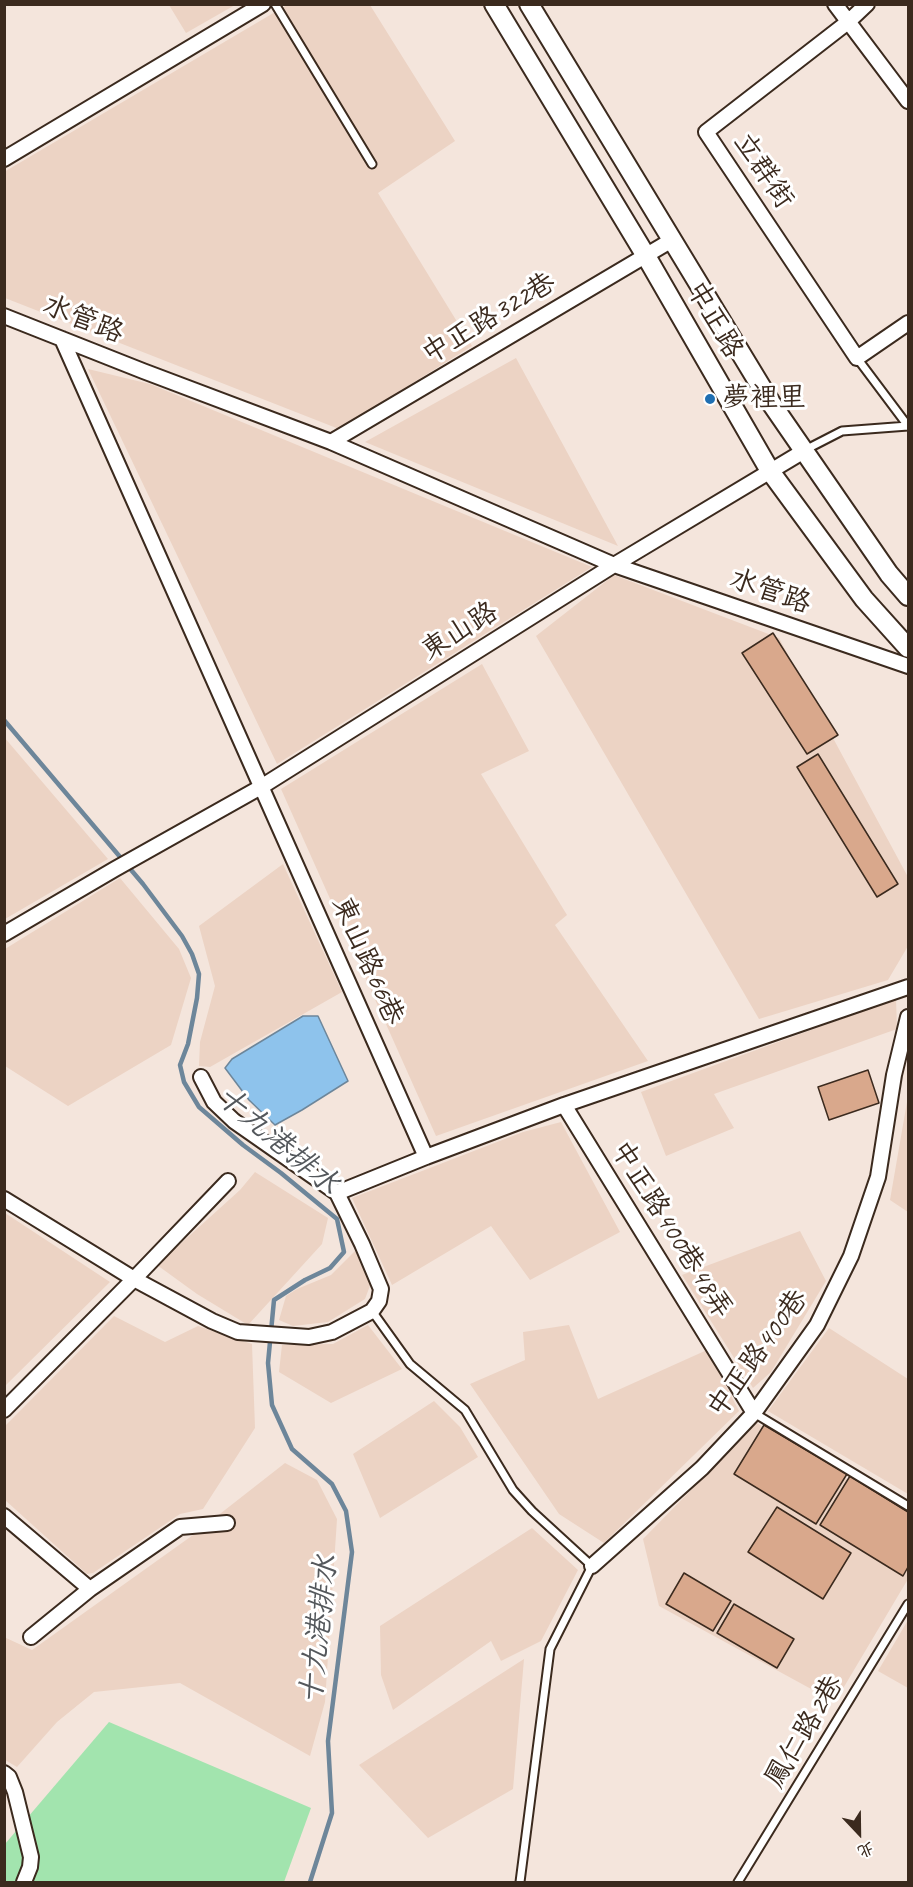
<!DOCTYPE html>
<meta charset="utf-8">
<style>
body{margin:0}
#map{position:relative;width:913px;height:1887px;overflow:hidden;background:#f4e5dc;font-family:Caveat,"LXGW WenKai TC",sans-serif}
canvas{display:block}
.frame{position:absolute;inset:0;border:6px solid #3b2a1e;pointer-events:none}
.north{position:absolute;left:829px;top:1803px;width:60px;height:60px;-webkit-text-stroke:4px #fff;paint-order:stroke;rotate:158deg;font-size:16px;font-weight:700;line-height:24px;text-align:center;color:#3b2a1e}
.north::after{content:'';display:block;margin:auto;width:21px;height:27px;background:#3b2a1e;clip-path:polygon(50% 0,100% 100%,50% 72%,0 100%)}
</style>
<div id="map">
<canvas width="913" height="1887"></canvas>
<div class="frame"></div>
<div class="north">北</div>
</div>
<script>
const ctx = document.querySelector('canvas').getContext('2d');
ctx.lineJoin = 'round';
function fillPath(path, color) { ctx.fillStyle = color; ctx.fill(path, 'evenodd'); }
const poly = rows => new Path2D(rows.map(r => 'M' + r).join(''));
function strokePath(path, color, width, dash) { ctx.strokeStyle = color; ctx.lineWidth = width; ctx.lineCap = dash ? 'butt' : 'round'; ctx.setLineDash(dash || []); ctx.stroke(path); }
function label(font, color, halo, rows, align = 'center') {
  ctx.font = font + ' Caveat,"LXGW WenKai TC",sans-serif'; ctx.lineWidth = 6; ctx.setLineDash([]); ctx.textBaseline = 'middle'; ctx.strokeStyle = halo; ctx.fillStyle = color; for (const [text, x, y, turn = 0] of rows) {
    ctx.save(); ctx.translate(x, y); ctx.rotate((+turn || 0) * Math.PI / 180); ctx.textAlign = isNaN(turn) ? turn : align; if (halo) ctx.strokeText(text, 0, 0); ctx.fillText(text, 0, 0); ctx.restore();
  }
}
fillPath(poly([
 [169,5,235,5,186,33],
 [287,5,370,5,455,141,378,193,472,346,339,429,5,298,4,172],
 [516,358,618,546,365,442],
 [88,369,150,384,592,567,277,764],
 [614,575,779,638,908,877,908,946,888,980,759,1019,536,636],
 [482,664,529,751,481,774,567,915,555,925,648,1061,436,1136,281,789],
 [4,737,108,859,5,919,4,919],
 [283,864,342,992,210,1067,199,1066,200,1042,215,986,199,926],
 [120,878,179,949,191,978,171,1045,68,1106,5,1066,5,949],
 [896,999,897,1029,714,1094,734,1128,666,1156,641,1092],
 [908,1096,908,1212,890,1200],
 [561,1122,620,1232,530,1280,491,1226,392,1285,352,1198,523,1132],
 [255,1172,328,1218,322,1244,248,1325,197,1294,157,1265,240,1190],
 [5,1213,110,1282,5,1386],
 [800,1231,826,1281,771,1372,753,1388,682,1275],
 [355,1251,371,1283,365,1299,328,1322,293,1326,279,1320,286,1296,297,1289,331,1275],
 [114,1316,165,1342,198,1326,252,1344,255,1428,203,1509,180,1514,93,1573,87,1574,5,1500,5,1426],
 [368,1325,402,1369,331,1403,279,1372,282,1345,333,1344],
 [569,1325,598,1399,707,1350,739,1411,604,1543,559,1514,470,1384,525,1360,523,1332],
 [829,1328,908,1379,908,1494,768,1411],
 [434,1401,460,1427,478,1457,380,1518,353,1454],
 [757,1423,908,1517,908,1579,835,1702,659,1606,643,1539],
 [285,1463,317,1480,337,1519,325,1702,310,1756,180,1683,94,1692,57,1722,17,1767,5,1760,4,1637,32,1650,193,1535],
 [532,1528,578,1570,541,1641,501,1661,491,1641,393,1710,381,1675,380,1626],
 [908,1620,908,1688,878,1671],
 [524,1659,513,1789,428,1838,359,1765]
]), '#ecd3c4');
fillPath(poly([
 [109,1722,311,1808,284,1882,5,1882,5,1844]
]), '#a2e4ae');
const water = poly([
 [303,1016,318,1016,348,1081,302,1110,275,1125,249,1100,225,1068,232,1059,303,1016]
]);
fillPath(water, '#8ec3ec');
strokePath(water, '#6d869a', 1.5);
strokePath(poly([
 [4,720,143,884,182,936,192,954,199,974,197,998,188,1044,180,1065,184,1082,199,1107,243,1145,281,1173,337,1219,344,1252,330,1268,305,1280,274,1300,268,1363,272,1405,292,1449,332,1484,346,1511,352,1552,328,1741,332,1813,310,1882]
]), '#6d869a', 4.5);
const building = poly([
 [773,633,838,735,807,754,742,653,773,633],
 [818,754,898,884,877,897,797,767,818,754],
 [868,1070,879,1103,829,1120,818,1087,868,1070],
 [764,1425,847,1474,816,1524,734,1474,764,1425],
 [850,1476,908,1512,908,1567,903,1576,820,1525,850,1476],
 [777,1507,851,1553,823,1599,748,1552,777,1507],
 [684,1573,731,1601,713,1631,666,1604,684,1573],
 [734,1604,794,1639,777,1668,717,1633,734,1604]
]);
fillPath(building, '#d9a88c');
strokePath(building, '#3b2a1e', 1.5);
const service = poly([
 [275,4,372,164],
 [857,358,908,426],
 [805,450,842,431,908,426],
 [372,1311,410,1364,465,1410,513,1490,532,1511,592,1566,550,1649,520,1882],
 [754,1413,908,1506],
 [738,1882,908,1604]
]);
const minor = poly([
 [835,4,908,101],
 [867,4,848,22,706,132,857,358,908,323],
 [4,159,263,4],
 [4,316,143,371,331,442,614,565,908,666],
 [62,339,426,1157],
 [331,442,672,240],
 [4,934,115,869,261,787,614,565,804,451],
 [564,1105,754,1413],
 [337,1193,426,1157,564,1105,908,987],
 [4,1199,134,1279,212,1321,238,1332,309,1337,332,1332,372,1311,379,1301,381,1289,362,1244,337,1193,234,1121,214,1102,201,1077],
 [4,1410,134,1279,228,1181],
 [4,1516,90,1589],
 [592,1566,702,1468,754,1413,817,1325,851,1256,878,1177,894,1075,908,1017],
 [31,1637,90,1589,180,1527,227,1523],
 [4,1773,9,1777,15,1792,31,1857,30,1867,24,1882]
]);
const secondary = poly([
 [494,4,646,256,770,471,864,599,908,648],
 [529,4,771,403,889,574,908,596]
]);
strokePath(service, '#3b2a1e', 11);
strokePath(minor, '#3b2a1e', 18);
strokePath(secondary, '#3b2a1e', 22);
strokePath(service, '#fff', 7);
strokePath(minor, '#fff', 14);
strokePath(secondary, '#fff', 18);
for (const [x, y, r, color] of [
 [710,399,6,"#1f6fb2"]
]) { const dot = new Path2D(); dot.arc(x, y, r, 0, 2 * Math.PI); ctx.fillStyle = color; ctx.fill(dot); strokePath(dot, '#fff', 2); }
label('28px', '#3b2a1e', '#fff', [
 ["立群街",763,171,56],
 ["中正路322巷",489,319,-31],
 ["水管路",83,320,22],
 ["中正路",714,320,60],
 ["水管路",770,592,19],
 ["東山路",460,632,-32],
 ["東山路66巷",367,961,66],
 ["中正路400巷48弄",671,1230,58],
 ["中正路400巷",758,1354,-54],
 ["鳳仁路2巷",805,1732,-59]
]);
label('28px', '#3b2a1e', '#fff', [
 ["夢裡里",722,399]
], 'left');
label('italic 30px', '#54585c', '#fff', [
 ["十九港排水",277,1141,40],
 ["十九港排水",320,1630,-84]
]);
</script>
